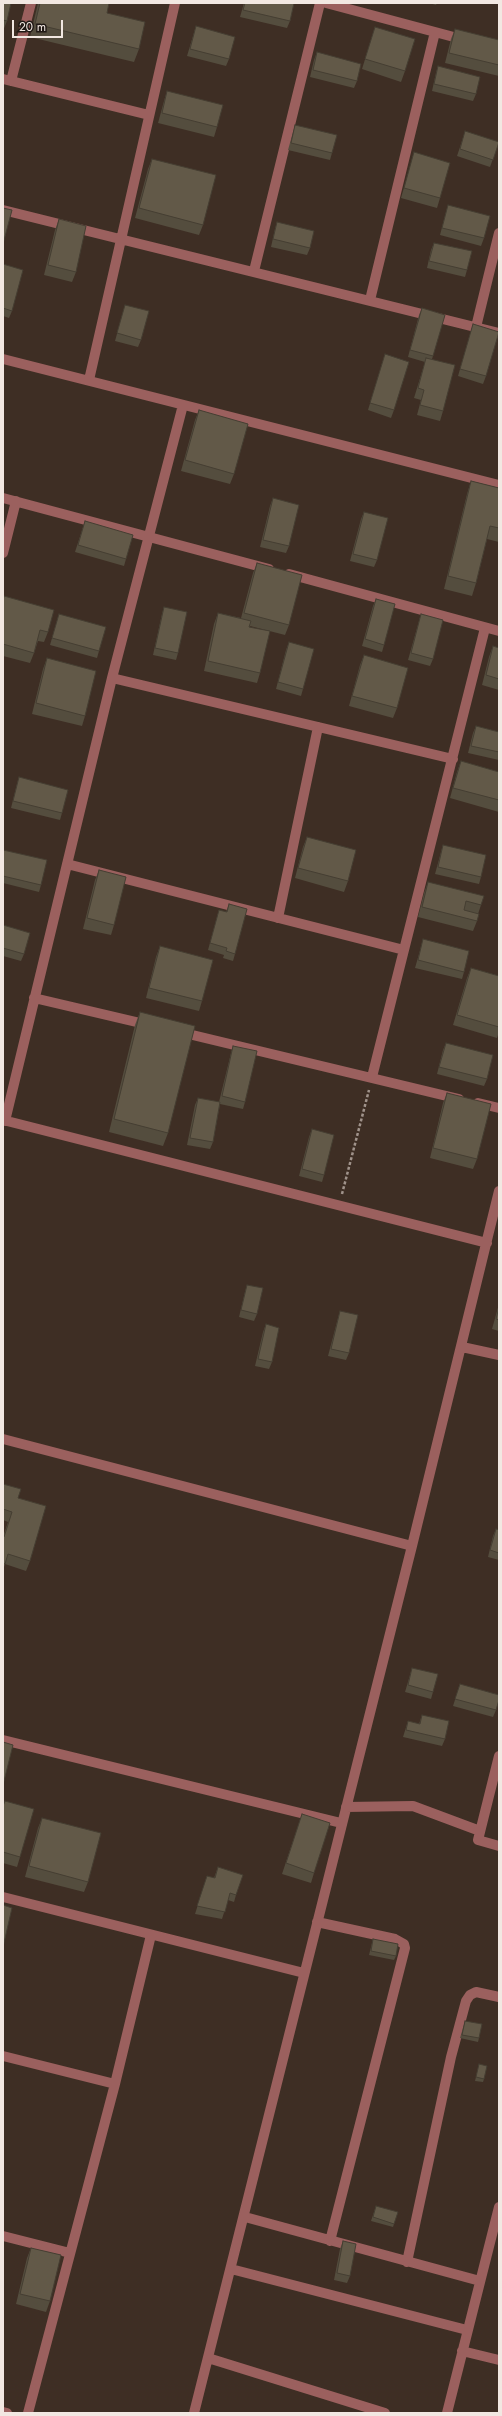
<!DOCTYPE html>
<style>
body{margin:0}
#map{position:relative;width:502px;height:2416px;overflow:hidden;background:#3e2e24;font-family:Jost,sans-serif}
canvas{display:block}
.frame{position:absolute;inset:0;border:4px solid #f2e8e2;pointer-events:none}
.scale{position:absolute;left:12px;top:20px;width:51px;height:18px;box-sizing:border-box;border:2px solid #f2e8e2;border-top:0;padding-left:5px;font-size:12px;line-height:14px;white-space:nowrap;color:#f2e8e2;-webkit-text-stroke:3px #1f1814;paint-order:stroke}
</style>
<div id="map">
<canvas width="502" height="2416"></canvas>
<div class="frame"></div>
<div class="scale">20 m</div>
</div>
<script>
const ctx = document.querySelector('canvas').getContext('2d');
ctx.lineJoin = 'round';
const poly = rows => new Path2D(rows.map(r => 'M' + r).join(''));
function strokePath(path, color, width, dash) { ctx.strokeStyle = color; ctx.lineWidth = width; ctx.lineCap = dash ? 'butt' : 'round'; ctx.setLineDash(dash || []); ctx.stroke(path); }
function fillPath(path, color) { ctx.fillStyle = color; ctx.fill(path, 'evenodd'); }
strokePath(poly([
 [342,1194,369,1090]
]), '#a0938b', 2.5, [3, 2]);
strokePath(poly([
 [326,3,465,40],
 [3,79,149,115],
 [11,81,31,3],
 [3,210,499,333],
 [254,271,320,3],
 [370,300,435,32],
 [476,327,499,233],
 [3,359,499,485],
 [89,380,175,3],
 [3,498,269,569],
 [3,553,16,501],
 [289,574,499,631],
 [112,678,453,759],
 [67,864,404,950],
 [278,918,318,727],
 [34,998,149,1025],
 [180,1032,459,1099],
 [372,1077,485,628],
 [478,1103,499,1108],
 [3,1120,487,1243],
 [5,1121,112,678,183,405],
 [462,1347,499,1355],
 [3,1439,412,1546],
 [3,1740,341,1823],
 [499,1756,478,1840,499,1846],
 [346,1807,413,1806,480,1831],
 [3,1897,304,1973],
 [317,1922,395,1939,404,1944,405,1948,330,2241],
 [3,2056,115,2084],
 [245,2217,480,2281],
 [3,2236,70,2253],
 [407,2262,451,2057,466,2001,470,1995,476,1992,499,1997],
 [231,2269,467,2330],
 [462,2351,499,2360],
 [208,2358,385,2413],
 [3,2412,7,2413],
 [28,2413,115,2084,151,1935],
 [194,2413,412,1546,499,1191],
 [447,2413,499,2207]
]), '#9b605e', 10);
fillPath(poly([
 [3,3,7,21,3,31],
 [38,3,109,3,107,13,139,49,134,62,30,37],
 [244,3,294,3,290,21,287,28,240,17],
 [429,3,437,3,436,5],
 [196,26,229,59,226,66,187,56],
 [375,27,405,71,401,82,362,69],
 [455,29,499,40,499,76,445,63,451,39],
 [317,52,357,81,354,88,310,77,314,60],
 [438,66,476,94,473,101,432,91,436,73],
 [167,91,217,127,214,137,158,123,164,101],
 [295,125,332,153,330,160,288,150,293,132],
 [463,138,499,142,490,167,457,156],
 [414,152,440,198,437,208,401,198,411,163],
 [152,159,203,225,199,235,135,218,148,169],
 [448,205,484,238,481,246,440,235,446,212],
 [59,219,76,272,72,282,44,275,55,230],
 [277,222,310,248,307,255,271,247,275,229],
 [434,243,467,270,465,277,427,268,431,250],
 [3,264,12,311,9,318,3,316],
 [125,305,141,340,138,347,115,341],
 [422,308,433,356,432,359,443,411,440,421,417,415,421,400,414,398,425,362,408,357,419,315],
 [473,324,486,376,483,384,458,376],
 [385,354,394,410,391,418,368,410],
 [199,410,234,474,230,484,181,471,195,420],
 [471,481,499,488,499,542,487,539,476,583,472,596,444,589,467,494],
 [273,498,289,546,286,553,260,547,270,506],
 [364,512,377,560,374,567,350,561,361,519],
 [85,521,126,559,124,566,75,552],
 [257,563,289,625,285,635,250,626,260,673,257,683,204,671,214,624,218,613,241,618,253,573],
 [4,596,48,632,44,642,38,641,34,653,30,663,3,656,3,600],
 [376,599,384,645,382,652,362,646,373,606],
 [164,607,178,653,176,660,153,655,162,614],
 [59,614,99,651,97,658,50,645],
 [421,614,433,659,430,666,408,660,419,621],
 [289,642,303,689,301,696,276,689,286,650],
 [493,646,499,648,499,690,482,685,489,657],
 [364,655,397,708,393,718,349,706,360,665],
 [47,658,85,716,82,726,32,714,43,669],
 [476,726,499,732,499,760,468,753,473,733],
 [461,761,499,772,499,812,450,798,457,772],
 [19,777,62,813,60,820,11,808,17,784],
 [307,837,348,881,344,892,295,878,303,847],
 [443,845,481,877,479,884,435,874,441,852],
 [3,850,41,885,39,892,3,883],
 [99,870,114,925,111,935,83,929,95,880],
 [428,882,481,905,478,914,477,921,473,931,418,917,424,893],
 [229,904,235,954,233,961,223,958,224,955,208,950,217,917,219,910,226,912],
 [3,925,24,954,21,961,3,956],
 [423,939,464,972,462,979,415,968,421,947],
 [160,946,202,1001,199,1011,146,998,156,957],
 [471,968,499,976,499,1032,497,1038,453,1025,467,978],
 [140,1012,168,1133,163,1146,109,1132,135,1025],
 [446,1043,487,1079,484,1086,437,1074,443,1050],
 [233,1046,245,1102,243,1109,220,1104,213,1142,210,1149,187,1145,195,1105,198,1098,219,1102,231,1053],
 [447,1093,477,1159,473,1169,430,1158,443,1103],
 [312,1129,324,1175,322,1182,299,1176,309,1137],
 [247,1285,257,1314,254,1321,239,1317,245,1292],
 [499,1304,499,1331,492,1329],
 [340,1311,349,1353,346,1360,328,1356,338,1318],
 [266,1324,272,1362,269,1369,255,1366,263,1332],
 [3,1484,18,1498,30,1561,26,1571,5,1564,3,1570,3,1537,8,1522,3,1520],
 [496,1529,499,1530,499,1560,488,1557,493,1536],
 [412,1668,433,1692,431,1699,405,1692,410,1675],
 [460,1684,496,1710,493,1717,453,1706],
 [422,1715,445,1739,442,1746,403,1737,408,1721,419,1724],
 [5,1801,20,1857,17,1867,3,1863,3,1805],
 [302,1814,314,1873,311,1883,282,1874],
 [42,1818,88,1882,84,1892,25,1877,38,1828],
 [218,1867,236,1895,234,1902,228,1900,222,1919,195,1914,207,1876,214,1878],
 [373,1939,396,1956,394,1960,369,1955],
 [465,2021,479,2038,478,2042,460,2038],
 [479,2064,484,2079,483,2082,475,2081],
 [376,2206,394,2224,393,2227,371,2221],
 [343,2241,350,2276,347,2283,334,2280,340,2249],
 [31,2248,50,2301,46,2312,16,2304,27,2258]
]), '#544d3e');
const building = poly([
 [3,3,11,3,7,21,3,20,3,3],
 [40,3,109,3,107,13,145,22,139,49,35,24,40,3],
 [245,3,294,3,290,21,243,10,245,3],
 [196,26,235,37,229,59,190,49,196,26],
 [375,27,415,39,405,71,365,59,375,27],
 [455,29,499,40,499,65,449,53,455,29],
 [317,52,361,64,357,81,313,70,317,52],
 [438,66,480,77,476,94,434,84,438,66],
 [167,91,223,105,217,127,162,113,167,91],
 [295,125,337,135,332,153,291,143,295,125],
 [465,131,499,142,493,160,460,149,465,131],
 [414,152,450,163,440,198,404,188,414,152],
 [152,159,216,175,203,225,139,208,152,159],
 [448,205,490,216,484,238,442,228,448,205],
 [3,208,12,210,3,244,3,208],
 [59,219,86,226,76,272,48,265,59,219],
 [277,222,314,231,310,248,273,239,277,222],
 [434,243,472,251,467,270,429,261,434,243],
 [3,264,23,270,12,311,3,308,3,264],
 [125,305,149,311,141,340,117,333,125,305],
 [422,308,445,315,433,356,410,350,422,308],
 [473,324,499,332,486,376,460,369,473,324],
 [385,354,409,362,394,410,370,403,385,354],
 [426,358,455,365,443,411,420,405,424,390,418,388,426,358],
 [199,410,248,424,234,474,185,460,199,410],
 [471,481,499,488,499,528,490,526,476,583,448,576,471,481],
 [273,498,299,505,289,546,263,540,273,498],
 [364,512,388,518,377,560,353,554,364,512],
 [85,521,133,535,126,559,78,545,85,521],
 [257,563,302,575,289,625,244,613,257,563],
 [4,596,54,610,48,632,40,630,34,653,3,644,3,601,4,596],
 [376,599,395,604,384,645,365,639,376,599],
 [164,607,187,612,178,653,155,648,164,607],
 [218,613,251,621,249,627,270,631,260,673,208,661,218,613],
 [59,614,106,627,99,651,52,638,59,614],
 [421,614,443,620,433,659,411,653,421,614],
 [289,642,314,649,303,689,278,682,289,642],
 [493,646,499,648,499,679,486,675,493,646],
 [364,655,408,668,397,708,352,696,364,655],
 [47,658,96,671,85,716,36,703,47,658],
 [476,726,499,732,499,752,471,746,476,726],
 [461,761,499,772,499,800,453,788,461,761],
 [19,777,68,790,62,813,13,801,19,777],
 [307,837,356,850,348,881,298,868,307,837],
 [443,845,486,855,481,877,438,867,443,845],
 [3,850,47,860,41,885,3,876,3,850],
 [99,870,126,877,114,925,87,918,99,870],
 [428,882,484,896,481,905,466,901,464,910,479,914,477,921,422,907,428,882],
 [229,904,247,909,235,954,226,951,227,948,210,943,219,910,227,912,229,904],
 [3,925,30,933,24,954,3,948,3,925],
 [423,939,469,951,464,972,418,960,423,939],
 [160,946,213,960,202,1001,149,988,160,946],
 [471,968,499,976,499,1027,457,1015,471,968],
 [140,1012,195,1026,168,1133,114,1119,140,1012],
 [446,1043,493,1055,487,1079,439,1067,446,1043],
 [233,1046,257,1051,245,1102,222,1096,233,1046],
 [447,1093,491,1104,477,1159,433,1148,447,1093],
 [198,1098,220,1102,213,1142,190,1138,198,1098],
 [312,1129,334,1135,324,1175,302,1169,312,1129],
 [247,1285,263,1288,257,1314,241,1310,247,1285],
 [499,1307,499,1320,496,1319,499,1307],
 [340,1311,358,1315,349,1353,331,1349,340,1311],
 [266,1324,279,1328,272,1362,258,1359,266,1324],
 [3,1484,21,1489,18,1498,46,1506,30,1561,8,1554,5,1564,3,1563,3,1537,4,1537,12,1512,3,1509,3,1484],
 [496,1529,499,1530,499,1553,490,1550,496,1529],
 [412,1668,438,1674,433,1692,408,1685,412,1668],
 [460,1684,499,1695,499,1700,496,1710,455,1699,460,1684],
 [422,1715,449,1721,445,1739,406,1730,408,1721,420,1724,422,1715],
 [3,1742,13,1745,3,1785,3,1742],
 [5,1801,34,1809,20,1857,3,1852,3,1806,5,1801],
 [302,1814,330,1823,314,1873,286,1863,302,1814],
 [42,1818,101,1833,88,1882,29,1866,42,1818],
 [218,1867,243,1875,236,1895,230,1893,225,1912,197,1906,207,1876,215,1878,218,1867],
 [3,1905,12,1908,3,1947,3,1905],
 [373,1939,398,1944,396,1956,371,1951,373,1939],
 [465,2021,482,2024,479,2038,462,2035,465,2021],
 [479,2064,487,2066,484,2079,476,2077,479,2064],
 [376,2206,398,2212,394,2224,373,2217,376,2206],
 [343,2241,356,2244,350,2276,337,2273,343,2241],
 [31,2248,61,2255,50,2301,20,2294,31,2248]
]);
fillPath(building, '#625948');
strokePath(building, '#453e32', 1);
</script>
